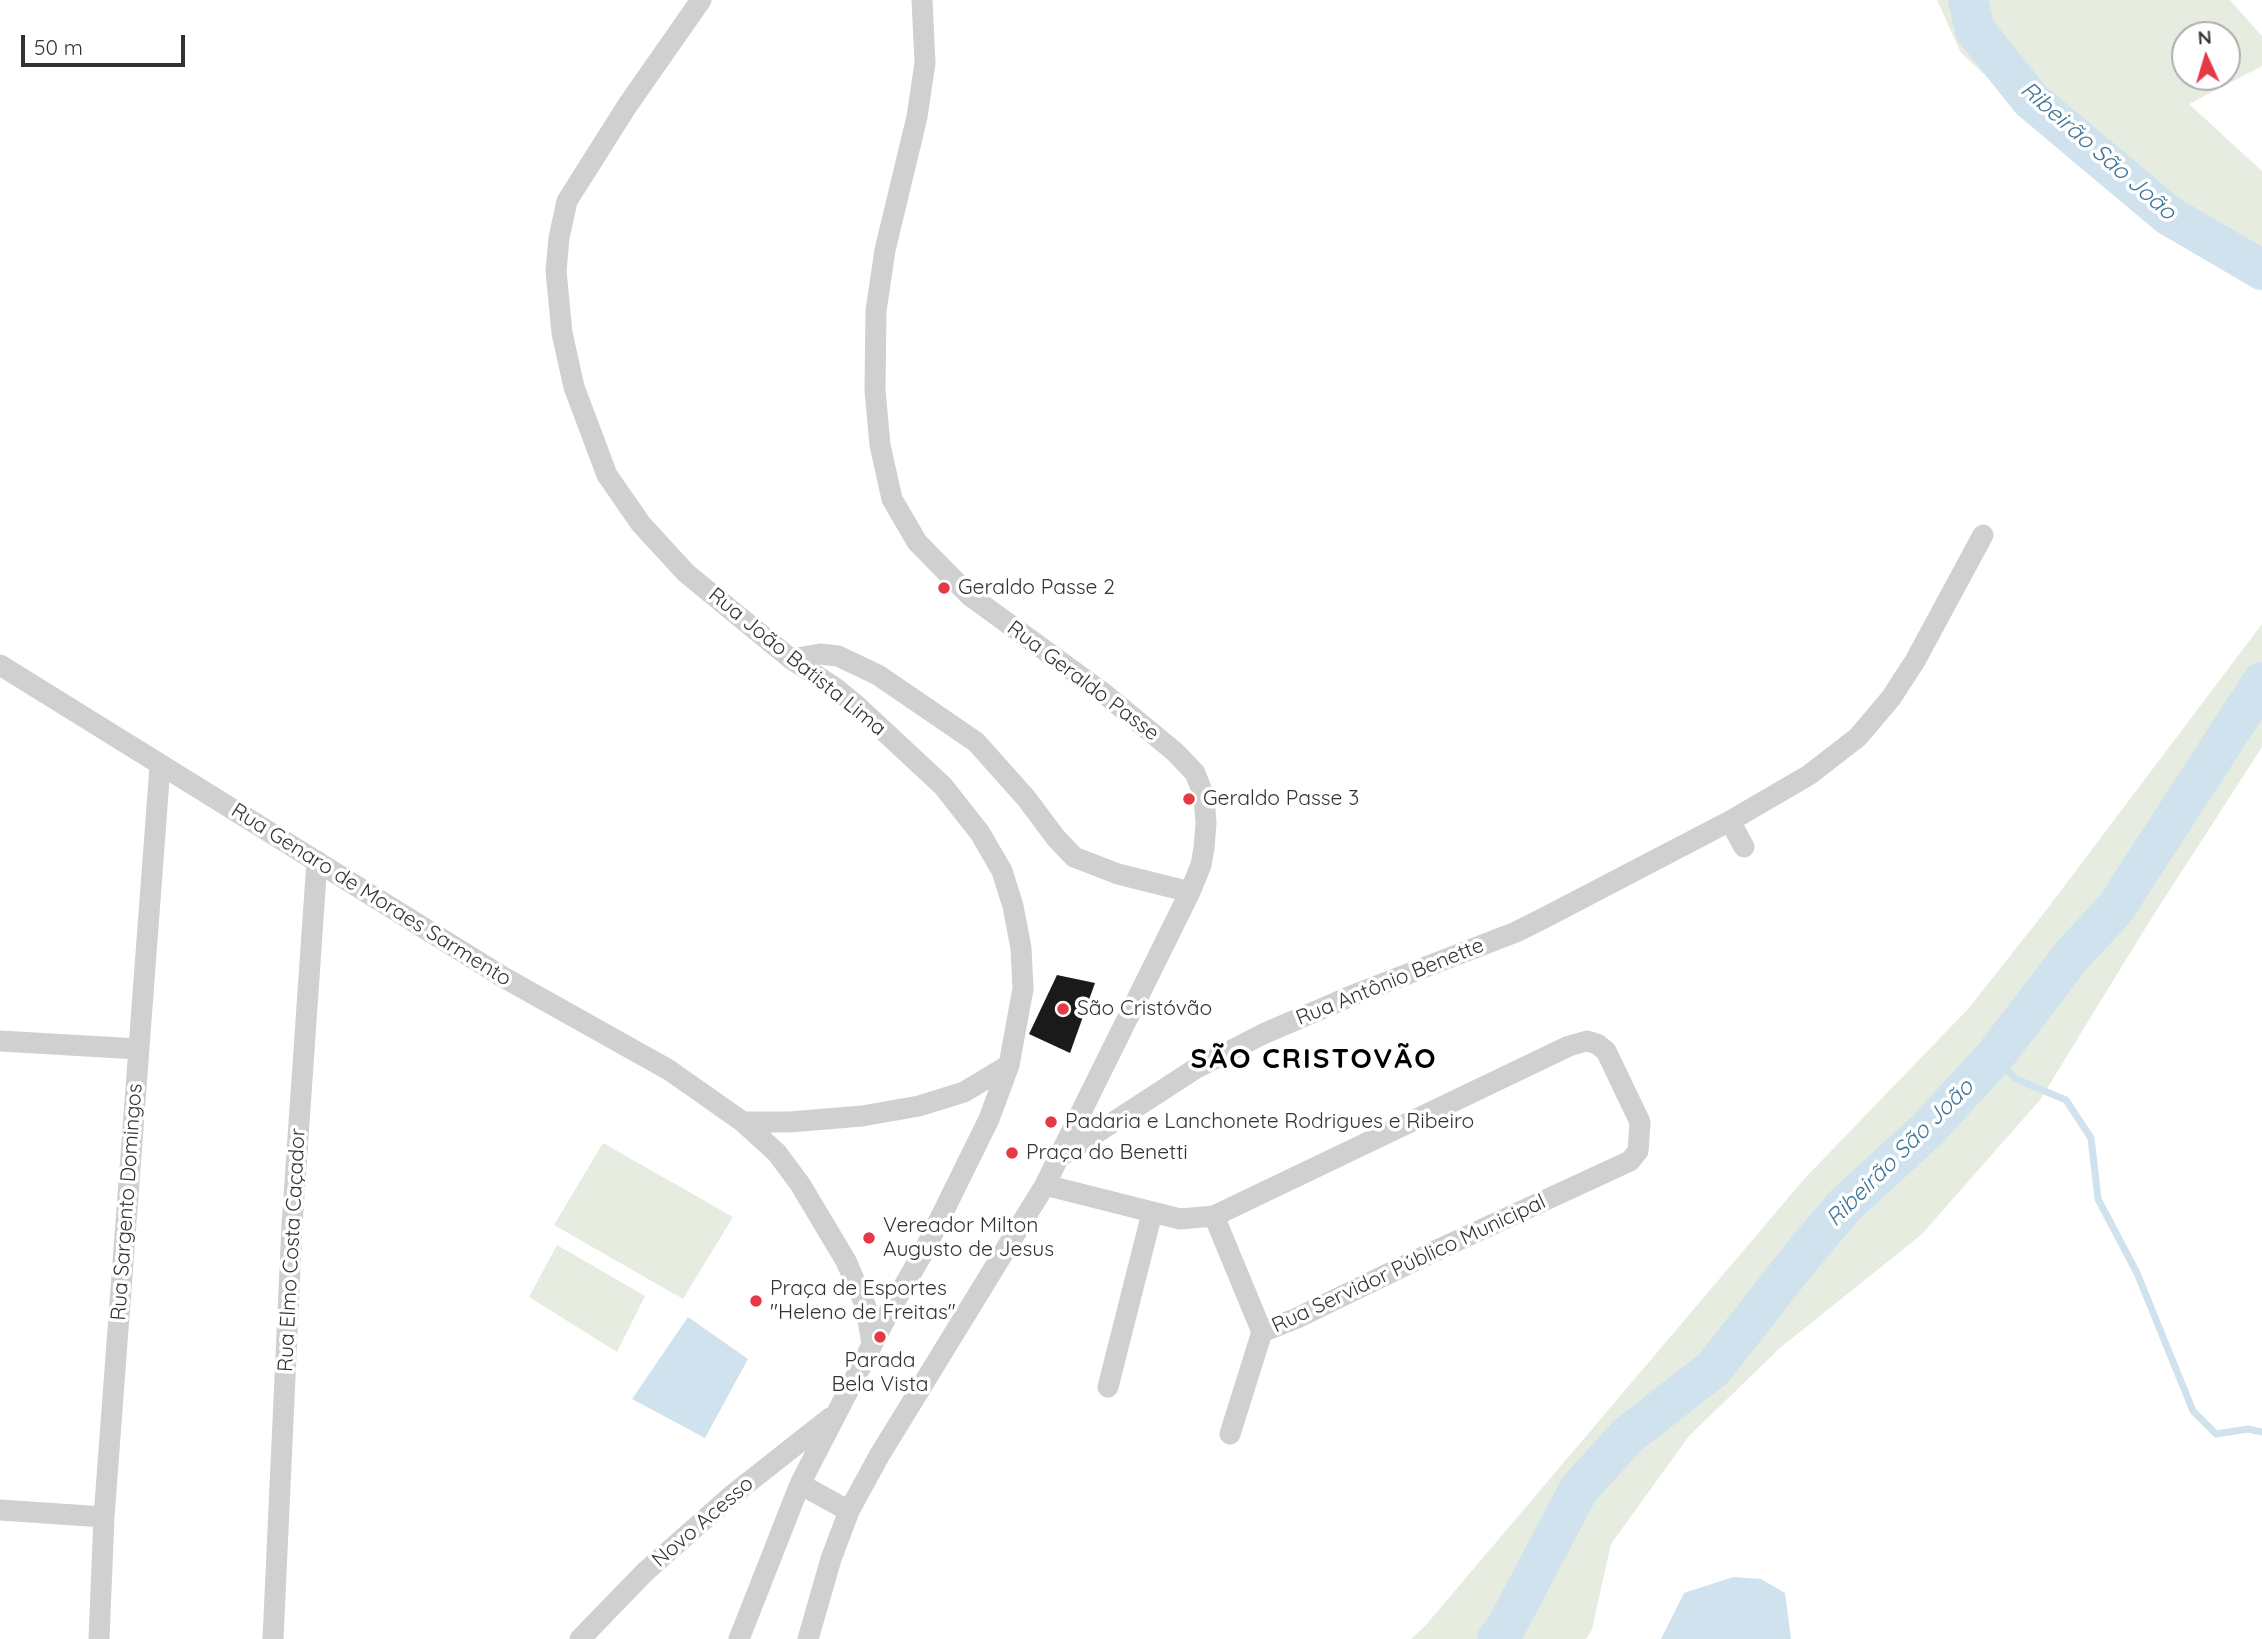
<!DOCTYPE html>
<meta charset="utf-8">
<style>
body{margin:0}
#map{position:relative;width:2262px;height:1639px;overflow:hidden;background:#fff;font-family:Quicksand,sans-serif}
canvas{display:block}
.north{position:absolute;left:2171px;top:21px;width:70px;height:70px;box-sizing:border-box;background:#fff;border:2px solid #adadad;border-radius:50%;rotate:356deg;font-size:19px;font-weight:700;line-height:28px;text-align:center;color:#333}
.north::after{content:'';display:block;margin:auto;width:24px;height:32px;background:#e63946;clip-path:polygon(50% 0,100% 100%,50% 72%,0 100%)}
.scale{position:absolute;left:21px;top:35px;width:164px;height:32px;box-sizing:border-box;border:4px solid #333;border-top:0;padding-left:9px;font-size:21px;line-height:24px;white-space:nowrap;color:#333;-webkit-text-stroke:5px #fff;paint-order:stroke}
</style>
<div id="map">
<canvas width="2262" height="1639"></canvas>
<div class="north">N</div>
<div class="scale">50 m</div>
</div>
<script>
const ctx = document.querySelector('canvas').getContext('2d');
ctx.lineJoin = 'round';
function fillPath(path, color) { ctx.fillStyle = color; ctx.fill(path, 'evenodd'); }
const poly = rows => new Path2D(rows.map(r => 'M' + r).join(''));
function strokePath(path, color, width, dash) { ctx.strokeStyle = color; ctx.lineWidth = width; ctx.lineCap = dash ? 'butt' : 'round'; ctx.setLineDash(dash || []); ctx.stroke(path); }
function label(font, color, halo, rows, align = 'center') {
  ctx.font = font + ' Quicksand,sans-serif'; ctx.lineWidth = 7; ctx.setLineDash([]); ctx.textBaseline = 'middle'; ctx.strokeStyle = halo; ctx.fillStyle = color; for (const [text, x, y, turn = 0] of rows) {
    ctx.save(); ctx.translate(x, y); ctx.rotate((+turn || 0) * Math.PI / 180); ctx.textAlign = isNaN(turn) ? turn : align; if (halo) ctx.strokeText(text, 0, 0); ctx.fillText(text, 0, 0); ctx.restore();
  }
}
fillPath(poly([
 [1937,0,2230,0,2262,36,2262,66,2189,104,2262,171,2262,275,2241,259,2088,170,1961,53],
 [2185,35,2227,35,2227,77,2185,77],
 [2262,624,2262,747,2149,922,2040,1100,1921,1235,1780,1348,1689,1436,1611,1544,1592,1629,1586,1639,1411,1639,1425,1626,1805,1178,1968,1009,2044,913],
 [603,1143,733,1217,683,1299,554,1225],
 [557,1245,645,1296,617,1352,529,1297]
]), '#e6ecdf');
fillPath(poly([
 [688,1317,748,1359,705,1438,632,1399],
 [1733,1577,1761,1579,1785,1593,1791,1639,1661,1639,1684,1593]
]), '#cfe2ee');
strokePath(poly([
 [1994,1057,2016,1079,2066,1100,2091,1138,2098,1199,2137,1273,2193,1411,2216,1434,2248,1429,2262,1432]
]), '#cfe2ee', 7);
strokePath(poly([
 [1968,0,1975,30,2031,100,2168,215,2262,270],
 [1497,1639,1504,1631,1579,1489,1628,1435,1713,1369,1801,1257,1845,1205,1927,1130,1994,1057,2073,954,2115,909,2262,682]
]), '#cfe2ee', 40);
fillPath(poly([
 [1057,975,1095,983,1070,1053,1029,1034]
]), '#1a1a1a');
strokePath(poly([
 [701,0,627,106,567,201,559,238,556,271,562,333,574,387,607,475,641,524,686,573,791,659,834,687,856,705,943,786,980,833,1002,871,1013,906,1021,948,1023,989,1009,1065,989,1119,924,1251,890,1310,800,1484,739,1639],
 [791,659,820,654,838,656,878,675,976,742,1026,798,1056,838,1074,857,1118,874,1190,892],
 [0,665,503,977,669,1070,743,1122,777,1153,800,1184,846,1261,866,1307,872,1344],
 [1730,821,1744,847],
 [0,1041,138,1049],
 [743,1122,790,1122,862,1116,919,1106,964,1092,1009,1065],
 [1061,1156,1195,1069,1263,1034,1356,994,1516,932,1544,918,1730,821,1809,775,1858,737,1891,698,1915,661,1983,535],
 [1045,1185,1180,1219,1214,1216,1569,1046,1587,1041,1597,1044,1606,1051,1640,1122,1638,1151,1630,1161,1435,1251,1297,1318,1262,1332,1214,1216],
 [1108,1387,1152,1213],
 [1230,1434,1262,1332],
 [800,1484,849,1511],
 [0,1510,104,1517],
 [99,1639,104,1517,160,766],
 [273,1639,292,1225,317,861],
 [580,1639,645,1572,731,1496,830,1418],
 [808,1639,831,1559,849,1511,879,1456,1045,1185,1190,892,1201,865,1204,848,1206,823,1204,796,1195,773,1175,752,1106,695,969,595,917,542,892,499,880,445,875,390,876,311,885,250,917,117,925,63,922,0]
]), '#d0d0d0', 21);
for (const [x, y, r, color] of [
 [944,588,7,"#e63946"],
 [1189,799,7,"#e63946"],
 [1063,1009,7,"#e63946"],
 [1051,1122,7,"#e63946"],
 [1012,1153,7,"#e63946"],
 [869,1238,7,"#e63946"],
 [756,1301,7,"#e63946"],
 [880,1337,7,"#e63946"]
]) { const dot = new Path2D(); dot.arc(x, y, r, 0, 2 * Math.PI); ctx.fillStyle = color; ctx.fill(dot); strokePath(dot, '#fff', 2.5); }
label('21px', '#333', '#fff', [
 ["Geraldo Passe 2",958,588],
 ["Geraldo Passe 3",1203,799],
 ["São Cristóvão",1077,1009],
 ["Padaria e Lanchonete Rodrigues e Ribeiro",1065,1122],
 ["Praça do Benetti",1026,1153],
 ["Vereador Milton",883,1226],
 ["Augusto de Jesus",883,1250],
 ["Praça de Esportes",770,1289],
 ["\"Heleno de Freitas\"",770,1313],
 ["Parada",880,1361,"center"],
 ["Bela Vista",880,1385,"center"]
], 'left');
label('21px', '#333', '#fff', [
 ["Rua João Batista Lima",797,662,39],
 ["Rua Geraldo Passe",1083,681,37],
 ["Rua Genaro de Moraes Sarmento",371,895,32],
 ["Rua Antônio Benette",1390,982,-22],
 ["Rua Sargento Domingos",127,1202,-86],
 ["Rua Elmo Costa Caçador",292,1250,-87],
 ["Rua Servidor Público Municipal",1409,1264,-25],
 ["Novo Acesso",703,1522,-41]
]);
label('italic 23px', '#3f7597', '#fff', [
 ["Ribeirão São João",2098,151,41],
 ["Ribeirão São João",1900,1153,-45]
]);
ctx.letterSpacing = '2px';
label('bold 28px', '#000', '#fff', [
 ["SÃO CRISTOVÃO",1314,1060]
]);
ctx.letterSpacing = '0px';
</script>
